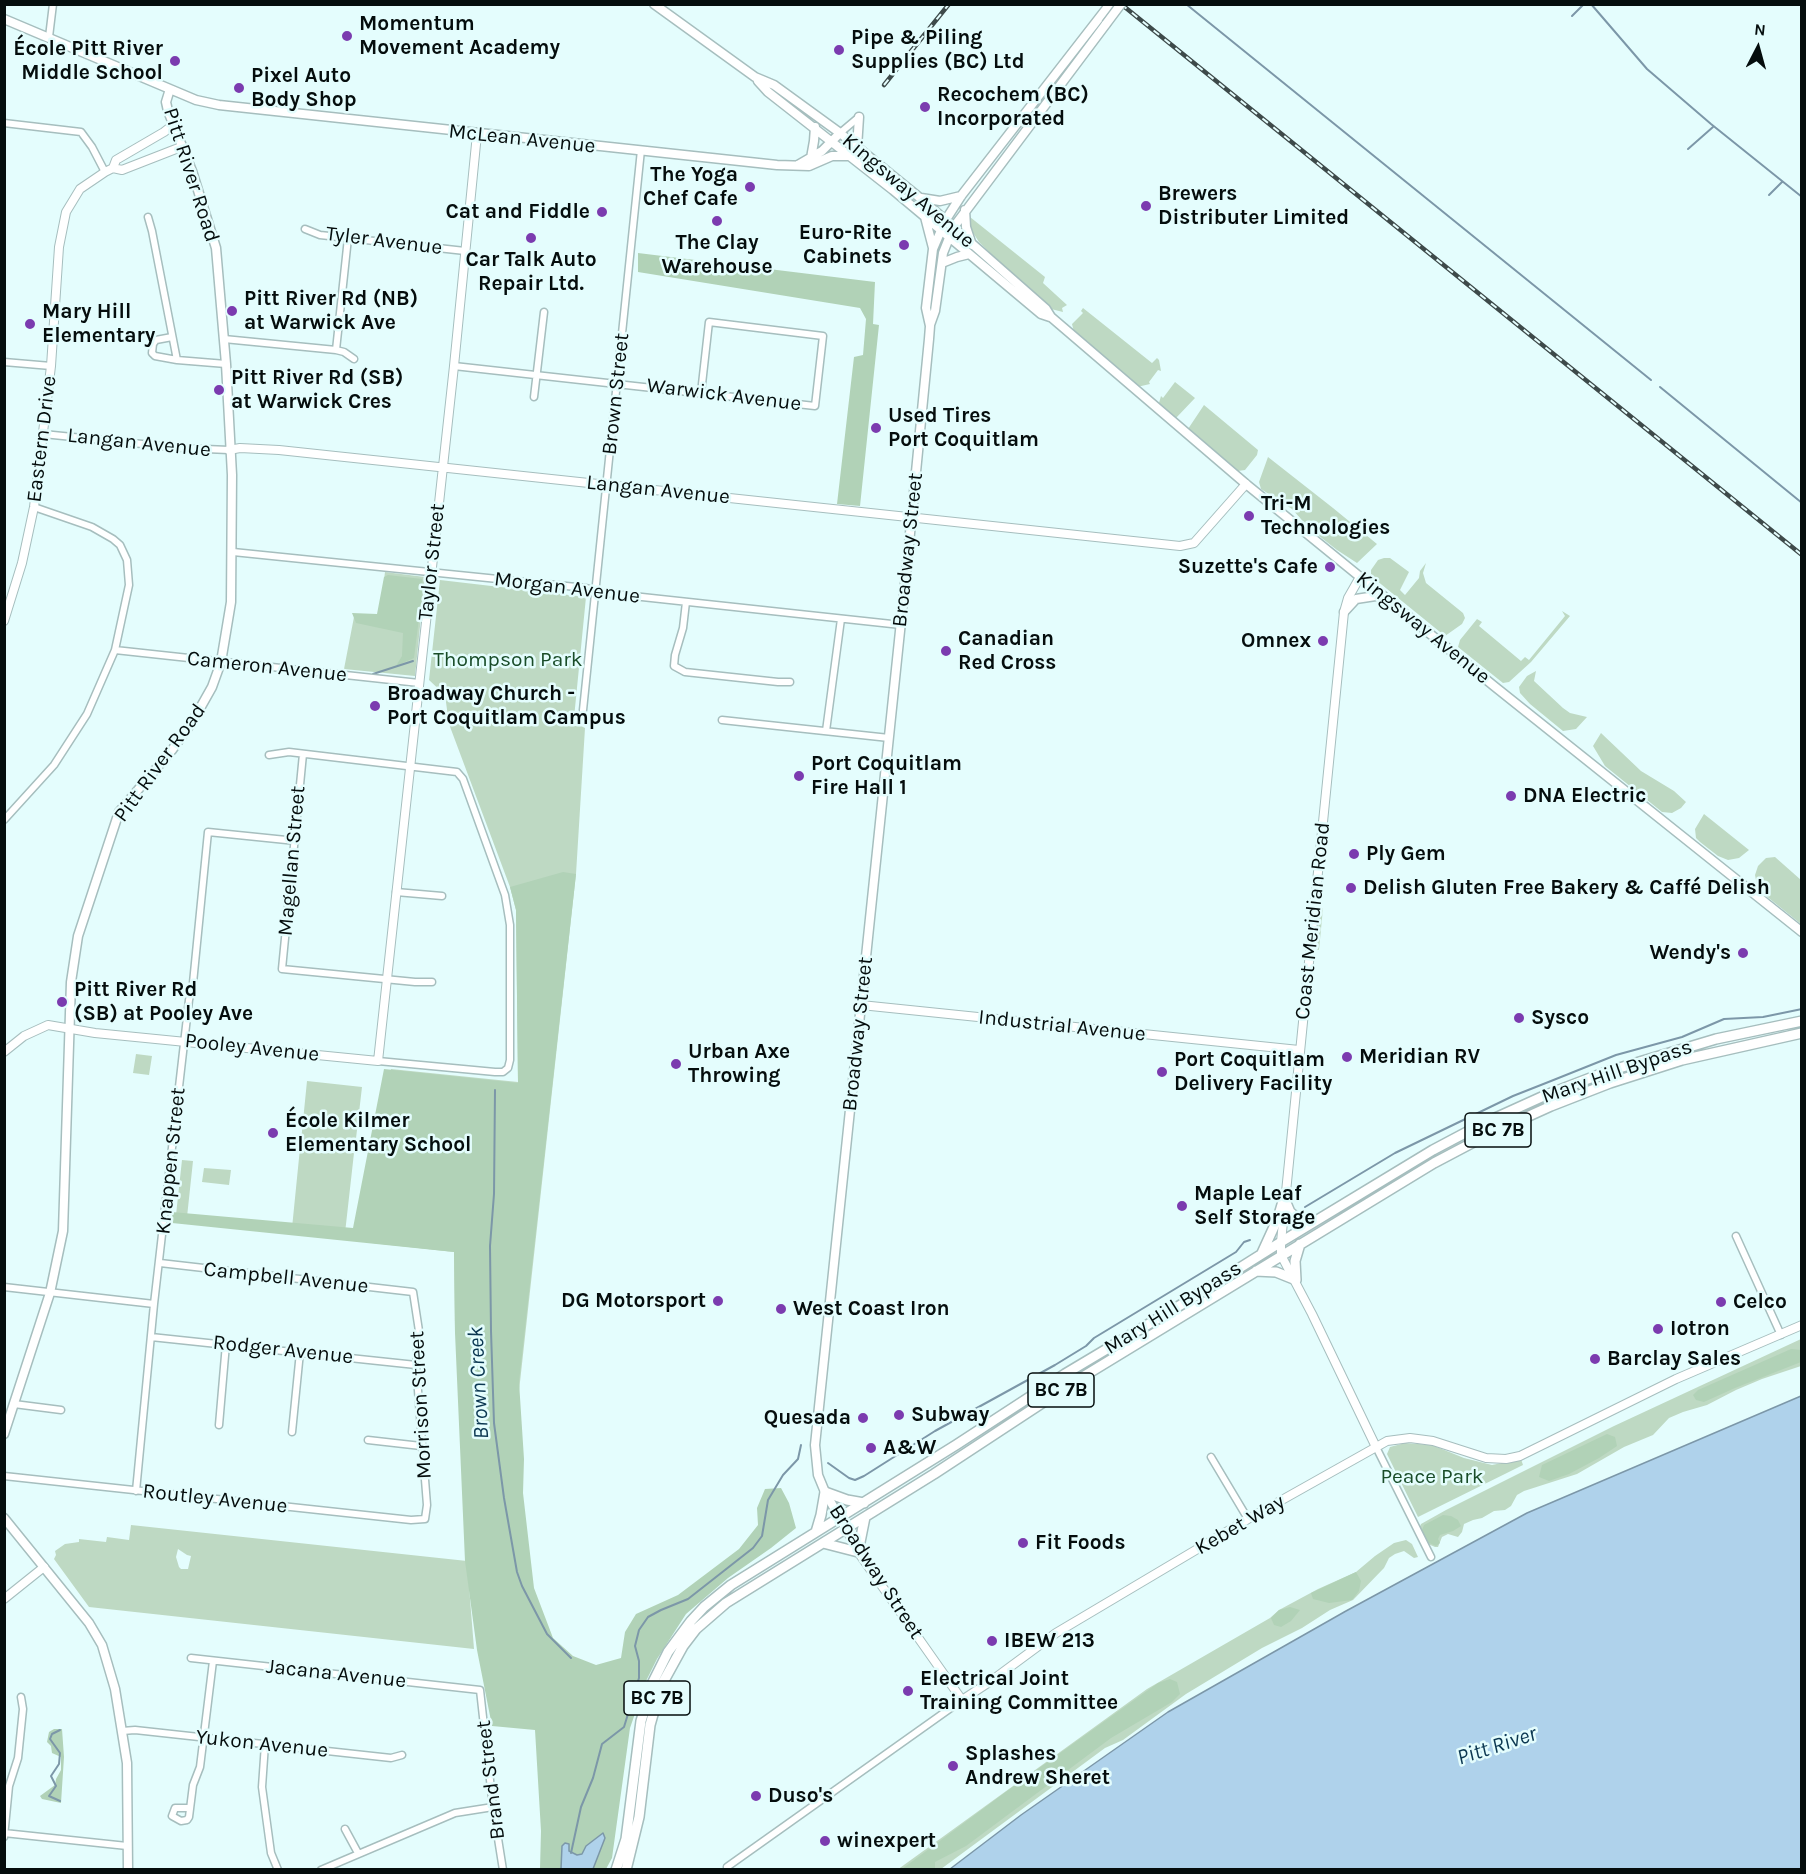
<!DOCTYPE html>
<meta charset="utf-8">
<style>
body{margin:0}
#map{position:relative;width:1806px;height:1874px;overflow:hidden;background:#e4fdfd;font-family:Karla,sans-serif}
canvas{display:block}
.frame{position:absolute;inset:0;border:6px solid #050d0d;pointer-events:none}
.north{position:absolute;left:1728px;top:18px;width:60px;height:60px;-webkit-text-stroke:4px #e4fdfd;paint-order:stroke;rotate:6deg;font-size:16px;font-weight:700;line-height:24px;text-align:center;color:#050d0d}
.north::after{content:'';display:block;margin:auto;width:21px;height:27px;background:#050d0d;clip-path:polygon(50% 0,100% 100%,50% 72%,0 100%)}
</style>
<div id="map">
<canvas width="1806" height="1874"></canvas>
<div class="frame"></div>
<div class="north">N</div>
</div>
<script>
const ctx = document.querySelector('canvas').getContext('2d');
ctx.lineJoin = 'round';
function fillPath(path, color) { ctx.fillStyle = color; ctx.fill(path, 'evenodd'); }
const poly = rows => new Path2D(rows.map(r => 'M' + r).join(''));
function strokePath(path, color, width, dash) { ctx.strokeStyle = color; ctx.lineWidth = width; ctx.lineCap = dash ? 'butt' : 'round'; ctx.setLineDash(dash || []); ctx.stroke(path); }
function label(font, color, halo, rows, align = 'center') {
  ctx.font = font + ' Karla,sans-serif'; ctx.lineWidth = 5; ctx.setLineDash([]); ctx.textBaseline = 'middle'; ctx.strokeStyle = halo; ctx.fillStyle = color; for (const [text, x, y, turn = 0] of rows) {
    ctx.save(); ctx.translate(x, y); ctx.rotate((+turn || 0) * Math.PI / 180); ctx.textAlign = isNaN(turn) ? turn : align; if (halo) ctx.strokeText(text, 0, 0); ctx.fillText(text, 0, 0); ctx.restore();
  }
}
fillPath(poly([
 [970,217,1045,277,1043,283,1067,305,1062,308,1063,312,1051,309,1033,295,979,242,970,228],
 [1083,308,1152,363,1157,358,1159,360,1161,371,1158,370,1149,382,1150,384,1137,387,1074,332,1072,324,1083,313,1081,311],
 [1175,382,1195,398,1176,418,1161,408,1159,403,1161,396,1163,398],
 [1204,405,1258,450,1257,455,1245,470,1238,471,1188,429],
 [1268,457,1333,508,1377,544,1357,563,1337,550,1309,528,1292,509,1261,489,1259,482],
 [1384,558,1390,558,1409,572,1400,590,1405,595,1419,578,1420,571,1426,563,1423,573,1426,583,1463,613,1465,618,1462,624,1445,636,1371,576,1371,570,1378,560],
 [385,572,425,577,415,676,344,669,354,617,379,620],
 [440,580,586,597,574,718,577,724,585,728,576,874,519,1391,455,1333,454,1252,372,1243,391,1069,518,1082,516,910,510,887,449,724,445,695,429,680],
 [1562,611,1570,616,1531,662,1509,682,1503,683,1458,647,1460,640,1477,619,1482,622,1479,626,1521,661,1525,657,1529,660,1565,616],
 [1536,671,1534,681,1563,708,1570,713,1587,717,1576,729,1563,731,1530,704,1520,693,1519,687,1527,676],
 [1601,733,1641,771,1674,791,1686,802,1681,808,1672,813,1662,812,1605,766,1593,746],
 [1704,814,1749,850,1739,858,1728,860,1718,856,1700,842,1696,838,1695,829],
 [1775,857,1801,880,1801,924,1765,895,1757,885,1755,875,1758,866,1766,858],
 [1320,908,1323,908,1319,950,1316,949],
 [136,1054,152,1056,149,1075,133,1073],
 [307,1081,362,1087,355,1147,301,1141],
 [300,1148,354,1153,345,1233,292,1228],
 [182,1160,193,1161,187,1217,176,1215],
 [204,1168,231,1170,229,1185,202,1182],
 [1801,1339,1801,1366,1762,1379,1736,1390,1707,1405,1683,1412,1669,1418,1653,1435,1624,1447,1577,1474,1524,1491,1517,1495,1511,1506,1505,1510,1494,1511,1482,1518,1473,1520,1464,1524,1462,1532,1458,1537,1448,1534,1442,1537,1438,1547,1435,1547,1428,1544,1419,1529,1421,1524,1446,1510,1614,1426],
 [1405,1443,1432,1445,1464,1458,1492,1465,1521,1459,1523,1465,1418,1517,1387,1454,1390,1447],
 [131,1525,467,1561,474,1649,89,1607,54,1559,56,1555,55,1551,65,1544,79,1542,79,1539,106,1542,107,1537,129,1540],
 [178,1549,187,1555,191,1556,188,1569,181,1569,179,1567,176,1557],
 [1406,1540,1412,1544,1418,1557,1414,1558,1404,1551,1395,1554,1389,1558,1384,1568,1353,1600,1330,1610,1302,1628,1262,1648,1186,1694,1123,1740,1105,1748,941,1869,897,1870,1147,1689,1270,1618,1279,1610,1318,1589,1356,1572,1375,1556,1394,1543]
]), '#bed9c3');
fillPath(poly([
 [638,253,875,282,873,324,879,325,860,506,837,504,854,357,863,355,866,319,860,308,638,272],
 [388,575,422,579,423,586,414,658,396,666,402,656,403,633,356,623,352,613,377,614,384,577],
 [563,872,576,874,519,1382,524,1459,523,1493,534,1588,553,1638,573,1656,596,1665,621,1658,625,1632,636,1614,678,1595,739,1549,758,1525,757,1508,765,1489,781,1488,789,1503,796,1528,771,1548,728,1578,686,1614,657,1659,647,1679,630,1728,612,1858,606,1869,540,1869,541,1831,535,1730,492,1726,477,1650,465,1561,455,1333,454,1252,172,1223,172,1212,353,1228,384,1069,518,1083,516,910,510,887],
 [1791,1349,1801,1350,1801,1362,1735,1388,1704,1402,1696,1400,1693,1395,1698,1390],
 [1607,1434,1615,1437,1617,1446,1599,1458,1569,1474,1549,1481,1539,1477,1542,1465],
 [1443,1515,1451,1516,1458,1520,1461,1526,1453,1531,1440,1535,1438,1539,1440,1543,1436,1546,1427,1542,1422,1530,1424,1525],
 [1356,1572,1361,1581,1359,1591,1352,1600,1329,1603,1313,1599,1311,1593],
 [1290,1607,1300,1610,1291,1621,1281,1627,1274,1625,1271,1618,1279,1610],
 [1170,1679,1177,1682,1180,1694,1172,1702,1111,1738,966,1846,935,1862,935,1869,902,1869,1007,1791,1158,1683],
 [54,1729,62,1729,64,1757,61,1803,42,1799,40,1796,55,1785,56,1779,61,1770,61,1757,52,1753,51,1746,47,1742,49,1732]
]), '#b1d2b7');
const water = poly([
 [1801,1396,1801,1869,950,1869,1021,1815,1168,1712,1346,1611,1527,1513,1801,1396],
 [603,1833,605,1838,593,1869,561,1869,562,1846,565,1843,569,1844,569,1851,577,1855,582,1854,586,1846,603,1833]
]);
fillPath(water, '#afd2eb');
strokePath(water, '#7c97a8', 1.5);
strokePath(poly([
 [1186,4,1651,380],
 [1591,4,1647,69,1711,124,1802,197],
 [1572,16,1584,4],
 [1688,149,1713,127],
 [1769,195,1782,182],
 [1660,387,1802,503],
 [373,674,413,661],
 [495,1090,494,1194,490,1246,491,1331,494,1423,504,1498,517,1572,522,1586,547,1634,571,1658],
 [1305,1207,1395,1153,1513,1096,1551,1081,1616,1055,1682,1037,1724,1019,1763,1017,1802,1009],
 [828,1463,849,1478,855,1480,864,1476,935,1431,1055,1365,1086,1346,1094,1338,1236,1252,1244,1242,1250,1240],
 [60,1801,49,1796,56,1786,51,1776,59,1764,60,1753,50,1739,52,1734,60,1730],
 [571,1853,581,1807,593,1778,602,1744,624,1727,639,1678,639,1661,635,1646,639,1630,648,1617,661,1610,688,1599,753,1548,762,1536,768,1500,783,1475,798,1459,801,1445]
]), '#7c97a8', 2);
const minor = poly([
 [49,37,53,4],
 [4,123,81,132,92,147,105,172],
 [840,133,859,117],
 [148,217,152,231,177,360,226,364],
 [305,229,320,235,465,251],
 [172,337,156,340,153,344,152,353,155,356,177,360],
 [224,339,336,350,344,352,354,359],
 [336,350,348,238],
 [4,362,51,366],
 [454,366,815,406,823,336,709,322,701,393],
 [534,397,544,312],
 [43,434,182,448,229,450],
 [233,552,586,588,605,593,901,625],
 [686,602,683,628,675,655,674,666,685,672,778,682,790,682],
 [115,650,419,683],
 [583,710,641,150],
 [722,720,889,738],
 [826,731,841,619],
 [303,754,282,969,415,982,432,982],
 [269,755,289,752,457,772,463,779,505,895,510,925,510,1060,508,1068,503,1072,495,1072,378,1061],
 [4,820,54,765,87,714,115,650,129,585,127,560,120,545,113,539,92,527,34,507],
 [396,892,442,896],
 [1736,1236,1781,1335],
 [4,1287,154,1304],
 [151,1337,416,1365],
 [14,1404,61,1410],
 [219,1425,226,1344],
 [292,1432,300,1352],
 [368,1440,421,1446],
 [1376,1447,1431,1557],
 [1211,1457,1248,1519],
 [4,1476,411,1520,425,1519,427,1505,416,1365,419,1331,413,1292,160,1263],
 [136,1491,154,1304,189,1000,193,983,208,832,296,841],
 [191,1658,480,1690,493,1807,503,1870],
 [122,1731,135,1730,391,1758,402,1755],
 [265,1744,262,1787,271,1853,278,1870],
 [189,1808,175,1808,172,1816,181,1821,187,1820,189,1817,193,1785,200,1767,213,1661],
 [345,1829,358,1853],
 [4,1833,127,1846],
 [4,1837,9,1786,18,1758,23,1709,21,1697],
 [727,1867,962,1700],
 [321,1870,455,1813,493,1807]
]);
const tertiary = poly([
 [113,168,116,160,164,132,173,125],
 [229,450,240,448,279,450,1180,546,1194,543,1246,484],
 [1360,577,1348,598,1344,612,1281,1242,1281,1255,1312,1314,1376,1447],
 [4,621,22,563,34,507,51,366,59,247,66,212,80,189,105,172,113,168,122,170,181,147],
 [861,1005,1299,1050],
 [4,1052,24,1036,48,1025,95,1033,378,1061,454,366,477,134],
 [846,1529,858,1552,962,1700,991,1681,1056,1633,1248,1519,1387,1441,1410,1438,1433,1441,1486,1458,1506,1459,1520,1456,1676,1379,1802,1325],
 [4,1599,44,1567]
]);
const secondary = poly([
 [654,4,755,77,774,85,840,133,920,198,1046,309,1051,317,1246,484,1494,686,1802,932],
 [4,19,196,100,219,105,777,165,809,166,832,156,849,156],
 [758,81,768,92,893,190,1041,314,1050,317],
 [857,148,859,117],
 [811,158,814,141,815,127],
 [798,165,822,151,840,133],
 [921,198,940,201,961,196],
 [965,210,966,227,972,245],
 [925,217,933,248],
 [942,263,957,257,969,254],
 [930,325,935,311,943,253,953,228,1106,24],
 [1344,612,1356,599,1382,595],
 [4,1434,50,1293,63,1231,71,982,78,936,119,812,172,750,194,719,212,687,221,662,231,602,232,475,226,364,216,248,192,171,168,111,166,102,170,89],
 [4,1518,89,1623,102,1645,115,1689,127,1763,128,1870],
 [846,1529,825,1492,818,1475,815,1445,907,564,929,339,930,326,926,308,933,249,945,221,961,196,1110,4]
]);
const trunk = poly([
 [1284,1198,1290,1212,1297,1218,1314,1222],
 [1262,1253,1278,1218,1284,1198],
 [1256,1271,1276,1272,1296,1280,1295,1261,1300,1244],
 [816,1532,821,1515,825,1492,847,1500,864,1503],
 [823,1543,858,1552,865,1517],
 [616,1870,626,1839,641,1721,653,1682,668,1652,691,1621,704,1607,731,1585,956,1445,1065,1374,1184,1303,1281,1242,1433,1150,1482,1124,1546,1095,1606,1072,1716,1039,1802,1021],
 [626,1870,639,1817,650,1725,661,1686,683,1646,696,1629,726,1603,934,1474,1071,1384,1434,1163,1487,1135,1551,1106,1610,1083,1682,1060,1802,1033]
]);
strokePath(minor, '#a6bebe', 9);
strokePath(tertiary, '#a6bebe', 10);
strokePath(secondary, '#a6bebe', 11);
strokePath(trunk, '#a6bebe', 12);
strokePath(minor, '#fff', 6);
strokePath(tertiary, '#fff', 8);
strokePath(secondary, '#fff', 8);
strokePath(trunk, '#fff', 9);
const rail = poly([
 [1121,4,1802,555],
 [884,85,949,4]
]);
strokePath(rail, '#3e4a4a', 4.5);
strokePath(rail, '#e4fdfd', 2, [7]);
const secondaryBridge = poly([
 [1106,24,1121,4]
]);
strokePath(secondaryBridge, '#a6bebe', 11, []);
strokePath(secondaryBridge, '#fff', 8);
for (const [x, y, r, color] of [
 [347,36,6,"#7b3baf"],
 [839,50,6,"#7b3baf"],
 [175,61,6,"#7b3baf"],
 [239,88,6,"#7b3baf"],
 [925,107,6,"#7b3baf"],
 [750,187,6,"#7b3baf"],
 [1146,206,6,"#7b3baf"],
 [602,212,6,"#7b3baf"],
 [717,221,6,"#7b3baf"],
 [531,238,6,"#7b3baf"],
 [904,245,6,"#7b3baf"],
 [232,311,6,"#7b3baf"],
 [30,324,6,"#7b3baf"],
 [219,390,6,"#7b3baf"],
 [876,428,6,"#7b3baf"],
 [1249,516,6,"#7b3baf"],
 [1330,567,6,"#7b3baf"],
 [1323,641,6,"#7b3baf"],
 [946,651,6,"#7b3baf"],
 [375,706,6,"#7b3baf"],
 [799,776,6,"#7b3baf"],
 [1511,796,6,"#7b3baf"],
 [1354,854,6,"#7b3baf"],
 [1351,888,6,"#7b3baf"],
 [1743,953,6,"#7b3baf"],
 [62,1002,6,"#7b3baf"],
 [1519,1018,6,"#7b3baf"],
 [1347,1057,6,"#7b3baf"],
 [676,1064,6,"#7b3baf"],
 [1162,1072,6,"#7b3baf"],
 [273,1133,6,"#7b3baf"],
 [1182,1206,6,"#7b3baf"],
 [718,1301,6,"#7b3baf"],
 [1721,1302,6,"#7b3baf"],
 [781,1309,6,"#7b3baf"],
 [1658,1329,6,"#7b3baf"],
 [1595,1359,6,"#7b3baf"],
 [899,1415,6,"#7b3baf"],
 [863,1418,6,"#7b3baf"],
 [871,1448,6,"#7b3baf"],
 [1023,1543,6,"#7b3baf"],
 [992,1641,6,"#7b3baf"],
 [908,1691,6,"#7b3baf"],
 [953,1766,6,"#7b3baf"],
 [756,1796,6,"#7b3baf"],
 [825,1841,6,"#7b3baf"]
]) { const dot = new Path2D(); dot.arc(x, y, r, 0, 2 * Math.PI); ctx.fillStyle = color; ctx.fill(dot); strokePath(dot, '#e4fdfd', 2); }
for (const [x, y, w] of [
 [1498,1130,66],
 [1061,1390,66],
 [657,1698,66]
]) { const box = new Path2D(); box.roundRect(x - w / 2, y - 17, w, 34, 4.5); ctx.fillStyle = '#e4fdfd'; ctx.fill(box); strokePath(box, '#050d0d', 1.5); }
label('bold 20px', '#050d0d', null, [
 ["BC 7B",1498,1130],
 ["BC 7B",1061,1390],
 ["BC 7B",657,1698]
]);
label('bold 21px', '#050d0d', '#e4fdfd', [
 ["Momentum",359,24],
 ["Movement Academy",359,48],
 ["Pipe & Piling",851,38],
 ["Supplies (BC) Ltd",851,62],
 ["École Pitt River",163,49,"right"],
 ["Middle School",163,73,"right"],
 ["Pixel Auto",251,76],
 ["Body Shop",251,100],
 ["Recochem (BC)",937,95],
 ["Incorporated",937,119],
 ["The Yoga",738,175,"right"],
 ["Chef Cafe",738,199,"right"],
 ["Brewers",1158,194],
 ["Distributer Limited",1158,218],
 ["Cat and Fiddle",590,212,"right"],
 ["Euro-Rite",892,233,"right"],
 ["Cabinets",892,257,"right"],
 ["The Clay",717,243,"center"],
 ["Warehouse",717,267,"center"],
 ["Car Talk Auto",531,260,"center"],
 ["Repair Ltd.",531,284,"center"],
 ["Pitt River Rd (NB)",244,299],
 ["at Warwick Ave",244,323],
 ["Mary Hill",42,312],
 ["Elementary",42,336],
 ["Pitt River Rd (SB)",231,378],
 ["at Warwick Cres",231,402],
 ["Used Tires",888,416],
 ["Port Coquitlam",888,440],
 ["Tri-M",1261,504],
 ["Technologies",1261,528],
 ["Suzette's Cafe",1318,567,"right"],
 ["Canadian",958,639],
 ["Red Cross",958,663],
 ["Omnex",1311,641,"right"],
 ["Broadway Church -",387,694],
 ["Port Coquitlam Campus",387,718],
 ["Port Coquitlam",811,764],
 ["Fire Hall 1",811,788],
 ["DNA Electric",1523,796],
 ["Ply Gem",1366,854],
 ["Delish Gluten Free Bakery & Caffé Delish",1363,888],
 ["Wendy's",1731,953,"right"],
 ["Pitt River Rd",74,990],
 ["(SB) at Pooley Ave",74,1014],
 ["Sysco",1531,1018],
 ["Urban Axe",688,1052],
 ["Throwing",688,1076],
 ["Meridian RV",1359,1057],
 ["Port Coquitlam",1174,1060],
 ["Delivery Facility",1174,1084],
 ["École Kilmer",285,1121],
 ["Elementary School",285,1145],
 ["Maple Leaf",1194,1194],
 ["Self Storage",1194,1218],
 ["DG Motorsport",706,1301,"right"],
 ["Celco",1733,1302],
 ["West Coast Iron",793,1309],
 ["Iotron",1670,1329],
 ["Barclay Sales",1607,1359],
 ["Subway",911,1415],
 ["Quesada",851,1418,"right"],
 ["A&W",883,1448],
 ["Fit Foods",1035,1543],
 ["IBEW 213",1004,1641],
 ["Electrical Joint",920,1679],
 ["Training Committee",920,1703],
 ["Splashes",965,1754],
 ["Andrew Sheret",965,1778],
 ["Duso's",768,1796],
 ["winexpert",837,1841]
], 'left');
label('21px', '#050d0d', '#e4fdfd', [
 ["McLean Avenue",522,139,6],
 ["Pitt River Road",191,175,72],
 ["Kingsway Avenue",908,191,40],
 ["Tyler Avenue",384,241,7],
 ["Brown Street",616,394,-84],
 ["Warwick Avenue",724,395,7],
 ["Eastern Drive",42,439,-83],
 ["Langan Avenue",139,443,6],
 ["Langan Avenue",658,490,6],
 ["Broadway Street",908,550,-84],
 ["Taylor Street",432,562,-84],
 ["Morgan Avenue",567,588,7],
 ["Kingsway Avenue",1423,628,39],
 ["Cameron Avenue",267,667,6],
 ["Pitt River Road",160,763,-54],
 ["Magellan Street",292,861,-85],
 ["Coast Meridian Road",1313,921,-84],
 ["Industrial Avenue",1062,1026,6],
 ["Broadway Street",858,1034,-84],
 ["Pooley Avenue",252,1048,6],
 ["Mary Hill Bypass",1617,1072,-19],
 ["Knappen Street",171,1161,-84],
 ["Campbell Avenue",286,1278,6],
 ["Mary Hill Bypass",1173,1308,-32],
 ["Rodger Avenue",283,1350,6],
 ["Morrison Street",421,1405,-93],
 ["Routley Avenue",215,1499,6],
 ["Kebet Way",1240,1525,-30],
 ["Broadway Street",876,1572,57],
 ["Jacana Avenue",336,1674,6],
 ["Yukon Avenue",262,1744,6],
 ["Brand Street",491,1780,-97]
]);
label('21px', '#194c28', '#e4fdfd', [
 ["Thompson Park",508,660],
 ["Peace Park",1432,1477]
]);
label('italic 22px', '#0b3751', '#e4fdfd', [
 ["Brown Creek",479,1383,-93],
 ["Pitt River",1497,1746,-18]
]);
</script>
